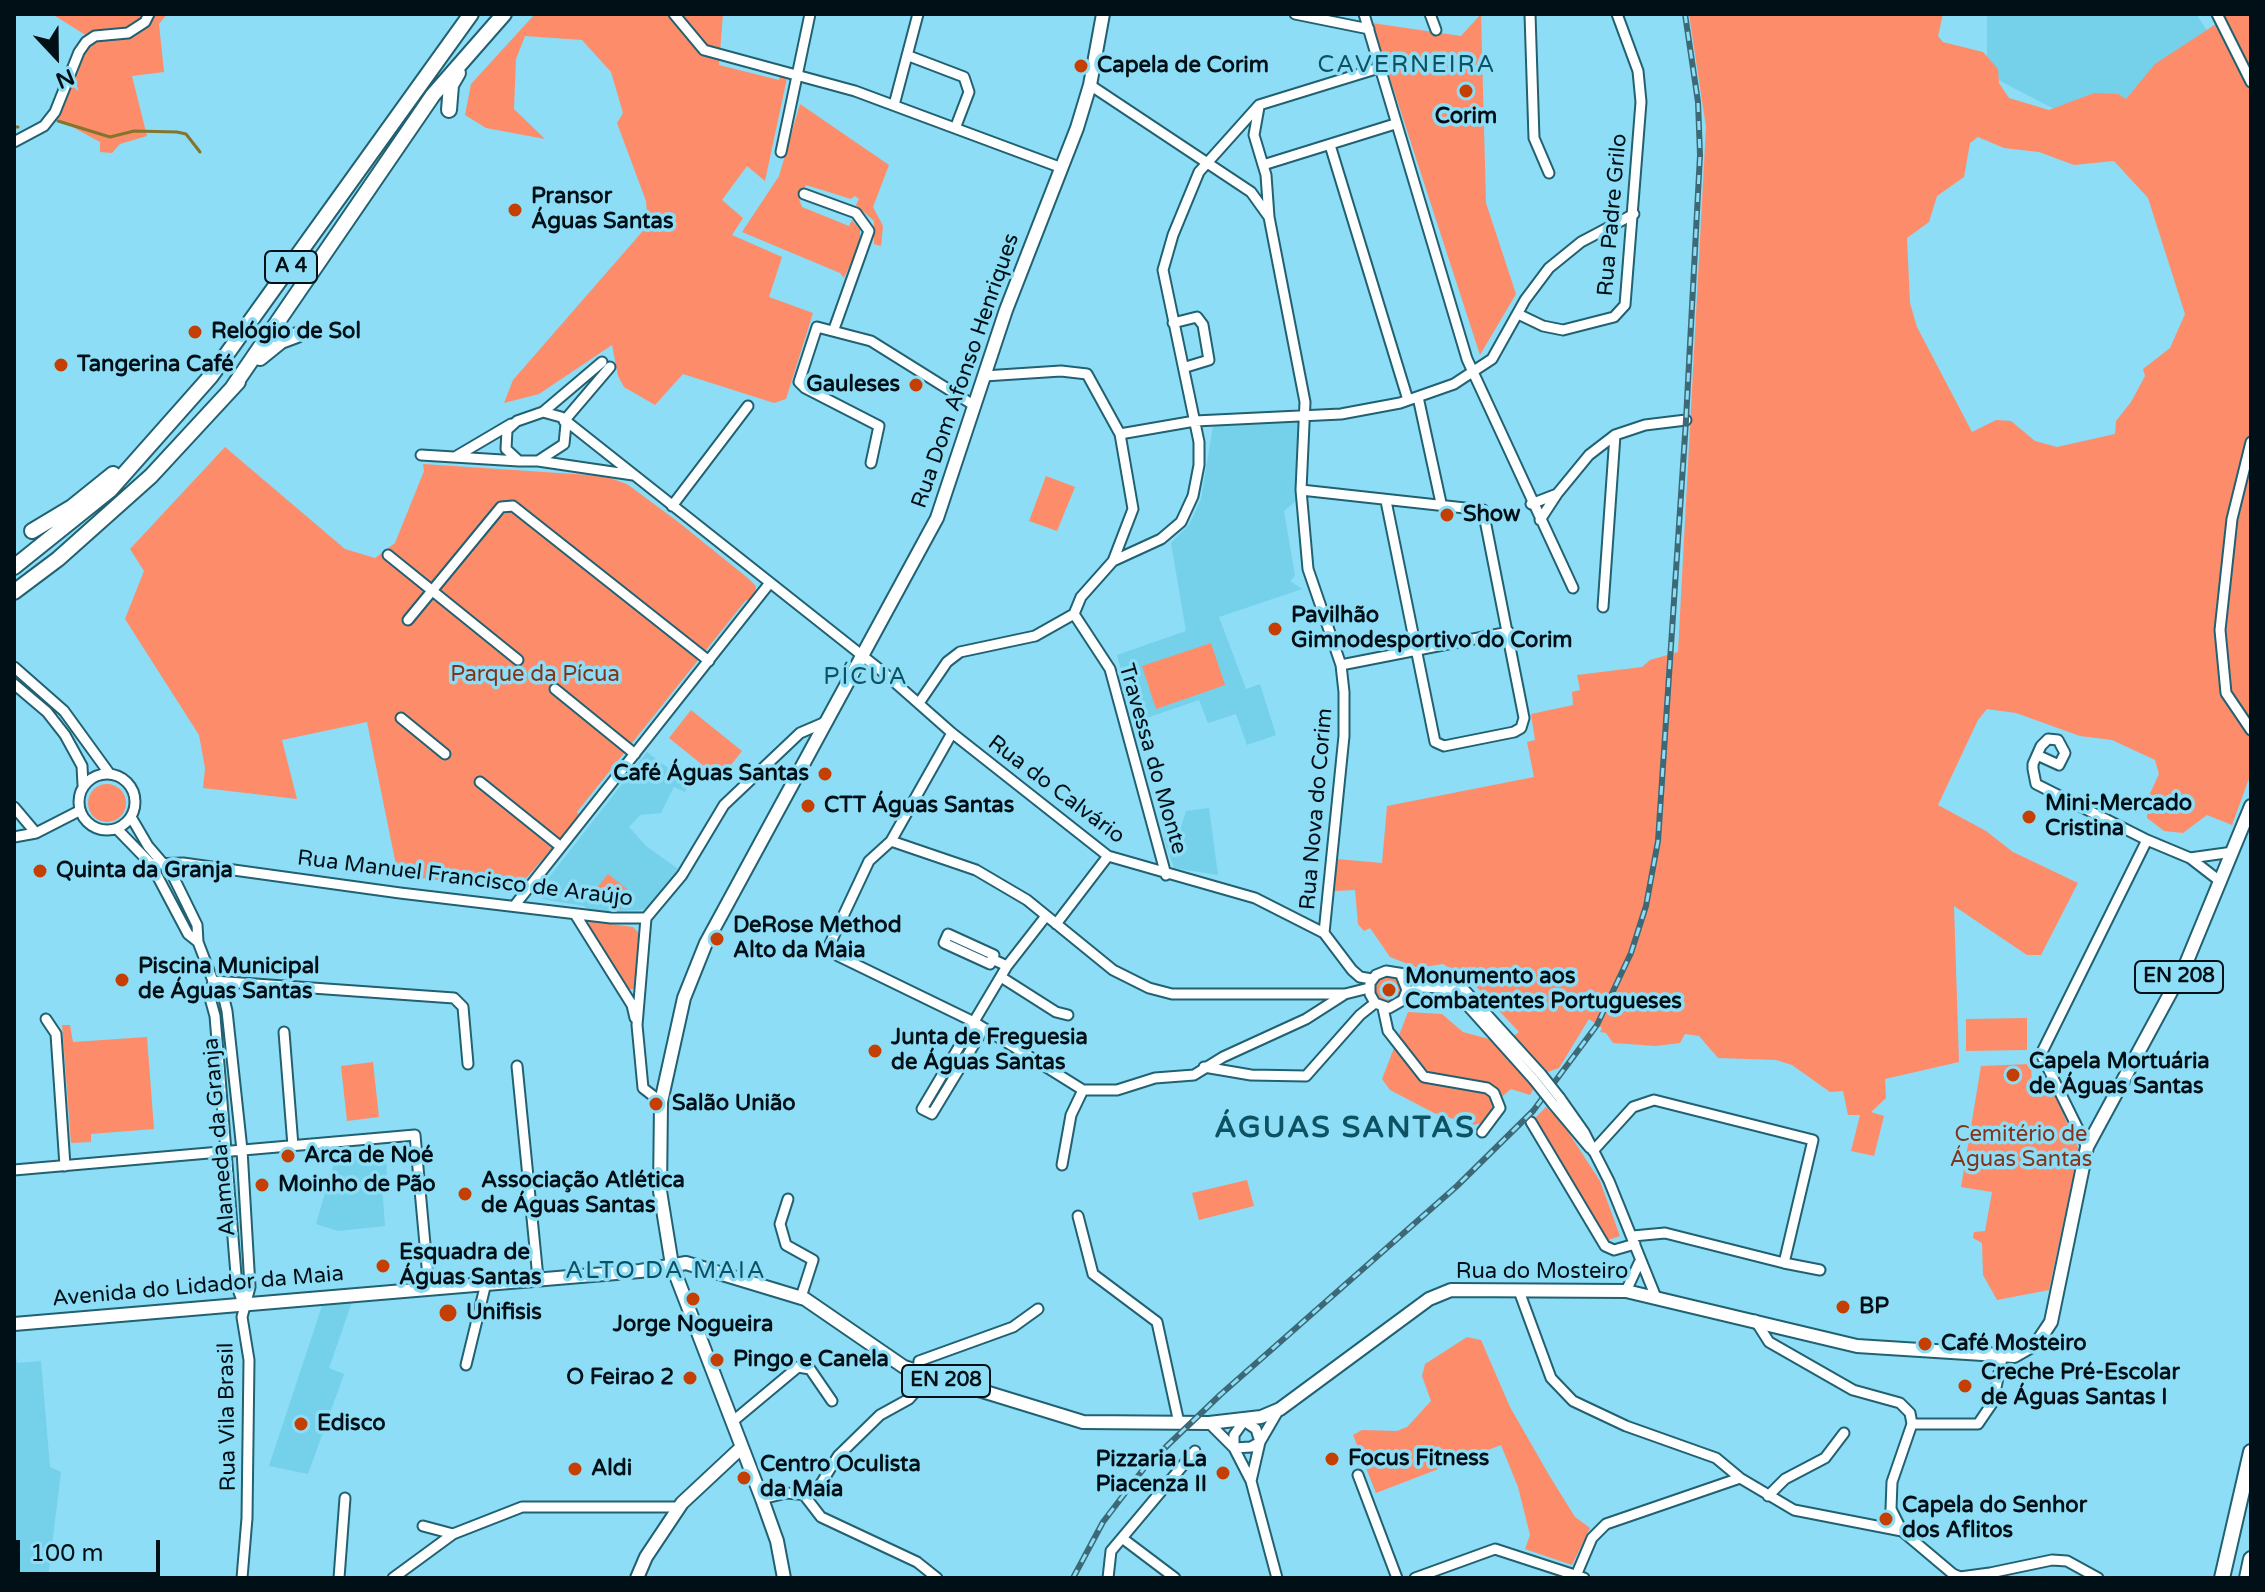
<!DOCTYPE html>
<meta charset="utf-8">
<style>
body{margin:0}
#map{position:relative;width:2265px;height:1592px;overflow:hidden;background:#8cddf5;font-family:"Varela Round",sans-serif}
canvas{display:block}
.frame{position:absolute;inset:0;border:16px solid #001016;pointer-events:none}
.north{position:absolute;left:16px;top:16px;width:80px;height:80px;-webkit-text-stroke:6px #8cddf5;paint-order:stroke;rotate:158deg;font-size:22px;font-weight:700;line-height:32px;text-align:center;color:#001016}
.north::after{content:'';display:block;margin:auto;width:28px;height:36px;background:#001016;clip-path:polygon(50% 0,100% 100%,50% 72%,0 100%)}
.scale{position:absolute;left:16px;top:1540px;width:144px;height:36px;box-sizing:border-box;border:4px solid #001016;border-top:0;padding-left:10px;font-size:24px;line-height:28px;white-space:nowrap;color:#001016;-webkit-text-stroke:6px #8cddf5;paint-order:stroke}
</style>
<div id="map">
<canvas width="2265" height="1592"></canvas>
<div class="frame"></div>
<div class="north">N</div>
<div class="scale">100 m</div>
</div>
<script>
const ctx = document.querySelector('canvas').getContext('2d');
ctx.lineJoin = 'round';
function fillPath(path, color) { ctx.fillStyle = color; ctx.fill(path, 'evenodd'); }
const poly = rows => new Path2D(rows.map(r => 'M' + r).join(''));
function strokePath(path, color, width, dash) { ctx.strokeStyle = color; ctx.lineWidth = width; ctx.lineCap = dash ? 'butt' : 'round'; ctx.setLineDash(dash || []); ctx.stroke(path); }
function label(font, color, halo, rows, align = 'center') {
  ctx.font = font + ' "Varela Round",sans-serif'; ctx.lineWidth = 7; ctx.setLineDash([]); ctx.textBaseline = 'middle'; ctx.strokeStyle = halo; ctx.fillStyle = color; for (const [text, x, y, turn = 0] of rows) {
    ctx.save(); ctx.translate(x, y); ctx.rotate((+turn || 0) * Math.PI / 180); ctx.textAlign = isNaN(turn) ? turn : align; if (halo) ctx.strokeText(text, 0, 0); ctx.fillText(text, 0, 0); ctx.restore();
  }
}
fillPath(poly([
 [1987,14,2196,14,2213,39,2150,159,1987,74],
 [1294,418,1299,423,1297,500,1284,511,1295,576,1290,581,1302,589,1219,617,1246,689,1260,684,1276,735,1247,745,1236,714,1208,723,1199,700,1135,722,1117,655,1186,631,1171,543,1189,525,1201,499,1213,426],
 [647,752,676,774,681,768,696,772,685,792,674,787,661,813,640,815,629,827,646,846,681,871,647,908,640,910,592,912,584,906,542,899,540,889],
 [1209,808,1218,875,1174,868,1164,838,1179,833,1186,811],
 [386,1149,387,1184,382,1185,385,1226,338,1231,316,1224,334,1163,332,1153],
 [352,1302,329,1368,344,1374,308,1474,269,1466,322,1306],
 [14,1345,17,1363,41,1361,50,1467,61,1472,48,1578,14,1578]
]), '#75d0ea');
fillPath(poly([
 [52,14,167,14,159,24,164,72,132,76,147,136,120,144,112,153,100,152,100,142,56,118,84,51,95,41],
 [535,14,723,14,719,65,779,80,780,76,787,78,765,181,747,166,722,200,743,218,732,235,782,257,769,297,813,313,786,399,774,403,683,374,655,405,624,387,618,376,612,345,539,394,504,403,513,380,648,225,646,201,617,123,623,113,611,72,582,40,525,36,516,59,514,109,545,139,486,128,465,115,471,84],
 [1481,14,1486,203,1516,294,1480,355,1372,23,1461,36],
 [1689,14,1943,14,1938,36,1943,42,1983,52,1998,69,1999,83,2009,98,2049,110,2094,93,2118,94,2126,99,2155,64,2219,22,2221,14,2251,14,2251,773,2232,825,2207,815,2183,833,2164,831,2147,818,2147,800,2159,774,2155,760,2112,740,2080,736,2016,713,1987,709,1978,720,1938,805,1986,831,2013,852,2078,883,2041,955,2027,955,1954,906,1959,1062,1885,1079,1886,1098,1871,1112,1884,1116,1874,1156,1851,1151,1860,1115,1848,1115,1843,1091,1830,1092,1792,1065,1776,1060,1718,1058,1699,1036,1685,1034,1680,1043,1656,1046,1613,1043,1606,1033,1600,1032,1602,1028,1589,1019,1559,1068,1542,1074,1530,1095,1511,1089,1493,1104,1487,1122,1473,1125,1434,1113,1390,1090,1382,1079,1408,1012,1442,1014,1463,1032,1489,1039,1512,1037,1519,1032,1471,981,1443,964,1418,968,1390,957,1370,928,1364,931,1358,924,1355,890,1335,891,1337,859,1382,863,1387,806,1534,777,1527,742,1535,740,1531,714,1573,705,1572,692,1580,690,1577,675,1642,667,1650,660,1678,652,1706,127],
 [1978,137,2004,148,2039,152,2074,165,2114,161,2148,198,2185,314,2170,348,2143,369,2145,376,2131,402,2116,421,2115,434,2057,447,2035,441,2011,421,1996,420,1972,432,1917,327,1910,303,1907,238,1929,222,1937,196,1964,177,1970,143],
 [800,104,889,165,873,207,883,226,881,246,874,244,874,221,856,205,859,199,855,196,851,199,806,185,799,199,802,207,849,226,852,220,860,229,860,243,844,278,840,273,742,232,779,176],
 [225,447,345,549,375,558,395,543,424,471,423,464,604,476,627,484,677,521,749,579,756,586,755,593,750,601,746,600,577,812,580,816,516,890,398,875,367,722,282,740,297,799,203,788,205,768,199,735,125,619,144,571,130,549],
 [1046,476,1075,487,1057,531,1029,521],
 [1211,643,1225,685,1156,709,1142,666],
 [691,710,742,751,720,779,669,738],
 '88 803a19 19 0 1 1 38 0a19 19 0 1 1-38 0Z',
 [608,874,632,893,620,909,596,889],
 [589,921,633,927,638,932,638,989,627,989,588,925],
 '1374 990a14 14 0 1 1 28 0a14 14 0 1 1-28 0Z',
 [2027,1018,2027,1050,1966,1051,1966,1019],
 [62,1025,70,1025,73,1042,147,1037,154,1129,91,1134,91,1142,71,1143],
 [373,1062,379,1117,347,1121,341,1066],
 [2031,1064,2032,1088,2054,1093,2079,1150,2049,1290,1997,1300,1983,1275,1982,1243,1973,1238,1974,1232,1985,1231,1992,1192,1961,1187,1981,1066],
 [1546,1107,1563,1124,1600,1181,1620,1236,1606,1241,1535,1118],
 [1247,1180,1254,1206,1199,1220,1192,1193],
 [1467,1337,1481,1340,1510,1407,1549,1475,1575,1517,1590,1528,1572,1565,1525,1549,1530,1535,1518,1487,1501,1445,1376,1493,1353,1435,1362,1430,1397,1431,1407,1427,1431,1401,1422,1376,1425,1364]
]), '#fd8d6a');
strokePath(poly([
 [58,121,110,137,134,131,177,132,186,134,200,152],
 [14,127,18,127]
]), '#83752c', 3);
const minor = poly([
 [674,14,704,50,855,91,1062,168],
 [1295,14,1369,29],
 [1364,14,1467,359,1573,588],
 [1430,14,1436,30],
 [1530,14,1534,138,1549,173],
 [2217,14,2251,82],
 [909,56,964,77,969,92,956,126],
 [1090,85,1251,192,1269,217,1305,402,1301,490,1308,569,1341,665,1344,692,1344,736,1324,933],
 [894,105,918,14],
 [1259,107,1254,135,1266,175,1269,217],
 [14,142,44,126,55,112,79,52,86,42,95,36,128,33,145,22,149,14],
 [1330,145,1408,400],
 [781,152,810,14],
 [1263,165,1395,124],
 [804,194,856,213,869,231,834,329],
 [1518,314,1543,326,1563,330,1614,317,1625,305,1641,102,1638,71,1617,14],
 [1173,323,1197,317,1203,325,1209,360,1186,367],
 [1418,397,1441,503],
 [543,412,602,362],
 [564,421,610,367],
 [566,424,564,444,538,461,519,461,506,449,507,430,517,421,543,412,561,417,883,672,952,733,1108,856,1255,898,1324,933,1352,970,1360,977,1372,979],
 [1120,434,1195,421,1341,414,1400,403,1454,384,1492,359,1525,300,1549,268,1581,242,1634,214],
 [2251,442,2232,519,2220,630,2226,693,2251,730],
 [421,455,519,461],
 [455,457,511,424],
 [538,461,633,475],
 [871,463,879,426,805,388,799,382,817,327,871,341,975,406],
 [1301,490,1483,510,1524,718,1521,728,1514,732,1444,746,1435,742,1386,501],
 [1557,494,1589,455,1615,435,1645,425,1686,420],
 [1531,504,1557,494,1540,520],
 [672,506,748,406],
 [388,555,518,660],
 [1113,561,1161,539,1181,522,1193,496,1199,465,1199,442,1163,270,1173,235,1199,172,1259,105,1379,68],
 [1603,607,1615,435],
 [1074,614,1110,669,1166,875],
 [408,620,501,507,513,506,709,661],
 [1341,665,1509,632],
 [14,667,64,711,109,773],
 [14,684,47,712,65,735,82,766,83,785],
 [555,689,635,754],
 [919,703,947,662,960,652,1035,636,1074,614,1081,597,1113,561,1133,509,1120,434,1087,374,1061,371,984,376],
 [401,718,445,754],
 [952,733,891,841,869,861,829,946,830,952,974,1022,1083,1090],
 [2037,755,2059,765,2065,753,2058,740,2048,739,2041,746,2033,764,2033,769,2036,784,2147,840,2190,858],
 '79 802a28 28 0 1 1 56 0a28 28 0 1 1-56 0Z',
 [480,782,561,847],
 [14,807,36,833],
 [131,817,148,846,172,874,197,925,198,942,213,981,221,986,227,1011,242,1150,250,1287,242,1317,249,1360,247,1518,242,1578],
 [117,829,151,864,188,934,198,942],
 [14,837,36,833,79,811],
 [891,841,976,870,1027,900,1113,970,1149,988,1172,994,1345,994],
 [151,864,183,863,400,893,611,918,646,918,682,875,724,805,800,733,828,721],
 [2221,882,2190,858,2233,852],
 [515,905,769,584],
 [575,914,632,1005,635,1018],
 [646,918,637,1025,643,1088,661,1102],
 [1056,924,1108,856],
 [992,959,990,964,944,943,948,934,994,955,992,959,1007,966],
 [1401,975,1407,990,1403,1000,1389,1008,1375,1003,1370,994,1370,983,1376,975,1386,971,1442,980,1462,987,1541,1074],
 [1001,977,1056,1012,1068,1015],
 [213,981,210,998,215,1016,237,1287,243,1303],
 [213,981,454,998,463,1007,468,1064],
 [1406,995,1419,987,1441,988,1458,995,1534,1080],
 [1383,1008,1388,1031,1424,1077,1487,1088,1494,1093,1500,1108,1482,1132],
 [46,1019,56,1034,65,1166],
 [984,1028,932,1114,922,1109,1007,966,1046,916],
 [284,1032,293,1146],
 [517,1066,538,1278],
 [1204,1067,1251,1075,1306,1076,1360,1015,1375,1003],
 [1083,1090,1117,1090,1155,1078,1194,1075,1223,1057,1306,1019,1345,994,1369,988],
 [1560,1098,1584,1132,1609,1181,1655,1295],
 [1553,1104,1590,1148],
 [1531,1122,1605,1246,1614,1250,1635,1244],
 [2087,1147,2041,1054,2147,840],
 [1593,1151,1633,1107,1654,1100,1813,1140,1784,1263,1665,1233,1633,1236],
 [1062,1165,1071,1115,1083,1090],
 [14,1170,415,1135,429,1288],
 [788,1199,780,1224,786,1245,813,1260,801,1297],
 [1078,1216,1093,1274,1157,1322,1179,1423],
 [1784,1263,1820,1270],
 [1519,1291,1551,1378,1573,1401,1626,1426,1716,1458,1740,1478,1794,1510,1902,1531],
 [1626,1291,1639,1263],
 [1755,1320,1769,1342,1853,1390,1900,1403,1910,1413,1912,1424,1892,1482,1891,1509,1902,1531,1953,1574,1960,1577,1990,1573,2052,1560,2067,1561,2098,1578],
 [466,1365,486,1283],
 [1244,1421,1256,1429,1260,1442,1251,1447,1234,1448,1234,1435,1244,1421],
 [732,1422,798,1367,810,1369,832,1401],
 [1209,1423,1234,1448,1251,1481,1277,1578],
 [1912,1424,1978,1424,1993,1402,2002,1358],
 [1358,1475,1397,1578],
 [1251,1481,1260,1442,1278,1411],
 [804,1495,821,1517,917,1562,937,1578],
 [1768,1496,1785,1479,1825,1458,1844,1433],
 [762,1499,786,1493,809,1495,817,1490,838,1456,880,1415,909,1399,916,1391,919,1361,1013,1327,1038,1309],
 [423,1526,453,1534],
 [1122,1538,1175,1578],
 [339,1578,345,1498],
 [393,1578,453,1534,522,1507,679,1507],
 [1108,1578,1111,1551,1195,1451],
 [1415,1578,1495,1549,1584,1578],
 [1575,1578,1592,1538,1606,1524,1740,1478]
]);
const major = poly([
 [14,1324,640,1271,686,1263,805,1299,904,1367,1083,1422,1209,1423,1261,1417,1280,1409,1429,1299,1451,1290,1626,1291,1857,1346,2014,1356,2037,1343,2051,1322,2087,1147,2185,966,2251,806],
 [637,1578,646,1557,682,1503,742,1447],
 [784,1578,777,1541,762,1499,672,1265,660,1191,661,1102,684,998,706,943,937,518,1006,310,1077,128,1090,85,1103,14]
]);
const highway = poly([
 [449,110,451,85,458,73],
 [260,358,281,341,297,335],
 [233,387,433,95,504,14],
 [32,531,72,507,113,474],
 [14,567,110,490,211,376,471,14],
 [14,592,58,559,151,476,238,382],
 [2222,1578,2251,1452],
 [2247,1578,2251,1559]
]);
strokePath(minor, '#216171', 13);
strokePath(major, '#216171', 16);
strokePath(highway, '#216171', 18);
strokePath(minor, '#fff', 9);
strokePath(major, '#fff', 12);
strokePath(highway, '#fff', 14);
const rail = poly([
 [1073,1578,1103,1522,1145,1467,1220,1395,1457,1186,1533,1111,1597,1025,1631,953,1646,906,1658,841,1686,420,1700,155,1698,102,1685,14]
]);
strokePath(rail, '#3d6976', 6);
strokePath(rail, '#8cddf5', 3, [9]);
const minorBridge = poly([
 [1541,1074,1560,1098],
 [1534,1080,1553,1104]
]);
strokePath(minorBridge, '#216171', 13, []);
strokePath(minorBridge, '#fff', 9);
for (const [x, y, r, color] of [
 [1081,66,8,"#c53f02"],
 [1466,91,8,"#c53f02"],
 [515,210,8,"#c53f02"],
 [195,332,8,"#c53f02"],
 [61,365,8,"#c53f02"],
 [916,385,8,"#c53f02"],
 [1447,515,8,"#c53f02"],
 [1275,629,8,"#c53f02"],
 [825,774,8,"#c53f02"],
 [808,806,8,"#c53f02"],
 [2029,817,8,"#c53f02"],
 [40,871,8,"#c53f02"],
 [717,939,8,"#c53f02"],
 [122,980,8,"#c53f02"],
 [1389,990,8,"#c53f02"],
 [875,1051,8,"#c53f02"],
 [2013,1075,8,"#c53f02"],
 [656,1104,8,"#c53f02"],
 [288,1156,8,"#c53f02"],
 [262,1185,8,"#c53f02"],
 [465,1194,8,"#c53f02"],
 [383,1266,8,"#c53f02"],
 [693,1299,8,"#c53f02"],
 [1843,1307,8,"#c53f02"],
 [448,1313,10,"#c53f02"],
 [1925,1344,8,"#c53f02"],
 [717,1360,8,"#c53f02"],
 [690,1378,8,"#c53f02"],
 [1965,1386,8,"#c53f02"],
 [301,1424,8,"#c53f02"],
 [1332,1459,8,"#c53f02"],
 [575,1469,8,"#c53f02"],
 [1223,1473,8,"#c53f02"],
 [744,1478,8,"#c53f02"],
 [1886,1519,8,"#c53f02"]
]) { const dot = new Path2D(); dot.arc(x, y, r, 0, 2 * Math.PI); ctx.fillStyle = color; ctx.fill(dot); strokePath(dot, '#8cddf5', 3); }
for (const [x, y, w] of [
 [291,267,52],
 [2179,977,88],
 [946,1381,88]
]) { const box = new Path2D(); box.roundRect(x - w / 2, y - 16, w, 32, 6); ctx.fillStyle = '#8cddf5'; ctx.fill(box); strokePath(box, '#001016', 2); }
label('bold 20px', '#001016', null, [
 ["A 4",291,267],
 ["EN 208",2179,977],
 ["EN 208",946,1381]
]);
label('bold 22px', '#001016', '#8cddf5', [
 ["Capela de Corim",1097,66],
 ["Corim",1466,117,"center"],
 ["Pransor",531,197],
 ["Águas Santas",531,222],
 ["Relógio de Sol",211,332],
 ["Tangerina Café",77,365],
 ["Gauleses",900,385,"right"],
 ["Show",1463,515],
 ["Pavilhão",1291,616],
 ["Gimnodesportivo do Corim",1291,641],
 ["Café Águas Santas",809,774,"right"],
 ["Mini-Mercado",2045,804],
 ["Cristina",2045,829],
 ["CTT Águas Santas",824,806],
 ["Quinta da Granja",56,871],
 ["DeRose Method",733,926],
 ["Alto da Maia",733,951],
 ["Piscina Municipal",138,967],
 ["de Águas Santas",138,992],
 ["Monumento aos",1405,977],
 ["Combatentes Portugueses",1405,1002],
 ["Junta de Freguesia",891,1038],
 ["de Águas Santas",891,1063],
 ["Capela Mortuária",2029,1062],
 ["de Águas Santas",2029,1087],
 ["Salão União",672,1104],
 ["Arca de Noé",304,1156],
 ["Associação Atlética",481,1181],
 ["de Águas Santas",481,1206],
 ["Moinho de Pão",278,1185],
 ["Esquadra de",399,1253],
 ["Águas Santas",399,1278],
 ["BP",1859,1307],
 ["Unifisis",466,1313],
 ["Jorge Nogueira",693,1325,"center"],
 ["Café Mosteiro",1941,1344],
 ["Pingo e Canela",733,1360],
 ["Creche Pré-Escolar",1981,1373],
 ["de Águas Santas I",1981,1398],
 ["O Feirao 2",674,1378,"right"],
 ["Edisco",317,1424],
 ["Focus Fitness",1348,1459],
 ["Pizzaria La",1207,1460,"right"],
 ["Piacenza II",1207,1485,"right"],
 ["Centro Oculista",760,1465],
 ["da Maia",760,1490],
 ["Aldi",591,1469],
 ["Capela do Senhor",1902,1506],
 ["dos Aflitos",1902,1531]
], 'left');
label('22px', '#001016', '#8cddf5', [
 ["Rua Padre Grilo",1613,215,-85],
 ["Rua Dom Afonso Henriques",966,371,-71],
 ["Travessa do Monte",1152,759,74],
 ["Rua do Calvário",1056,790,37],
 ["Rua Nova do Corim",1317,809,-85],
 ["Rua Manuel Francisco de Araújo",465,879,7],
 ["Alameda da Granja",220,1137,-95],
 ["Rua do Mosteiro",1542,1272],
 ["Avenida do Lidador da Maia",198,1287,-5],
 ["Rua Vila Brasil",228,1417,-91]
]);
label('22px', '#81341b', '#8cddf5', [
 ["Parque da Pícua",535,675],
 ["Cemitério de",2021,1135],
 ["Águas Santas",2021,1160]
]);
ctx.letterSpacing = '2px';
label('24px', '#0c5262', '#8cddf5', [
 ["CAVERNEIRA",1407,66],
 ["PÍCUA",866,678],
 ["ALTO DA MAIA",666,1272]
]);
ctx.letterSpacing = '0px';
ctx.letterSpacing = '2px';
label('bold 30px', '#0c5262', '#8cddf5', [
 ["ÁGUAS SANTAS",1345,1129]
]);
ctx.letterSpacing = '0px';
</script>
